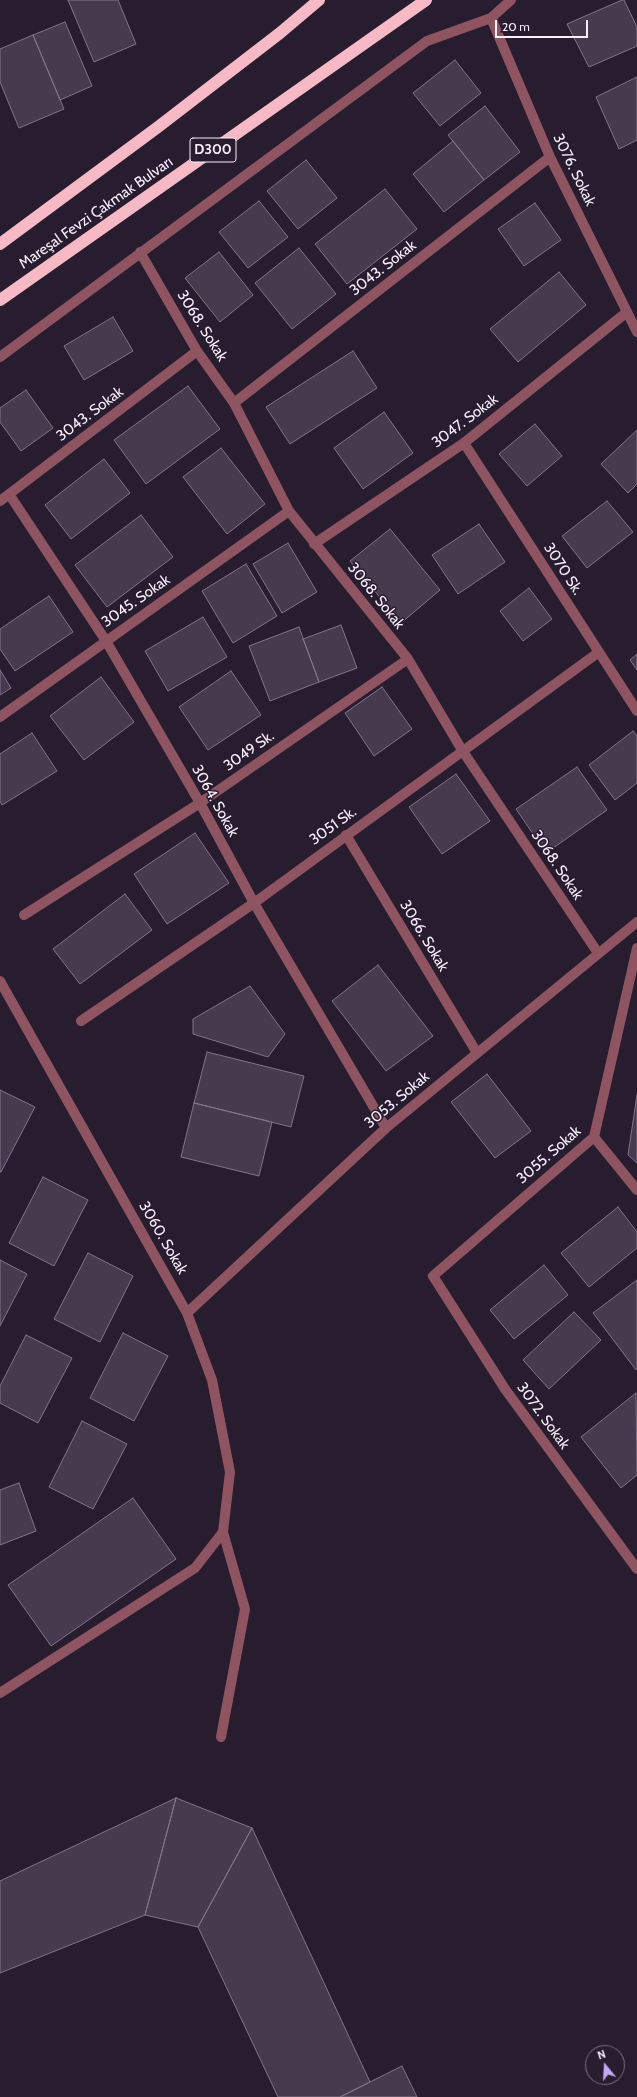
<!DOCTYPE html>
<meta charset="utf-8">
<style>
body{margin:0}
#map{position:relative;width:637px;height:2097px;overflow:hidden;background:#281c2f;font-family:Cabin,sans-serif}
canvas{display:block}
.north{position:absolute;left:585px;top:2045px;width:40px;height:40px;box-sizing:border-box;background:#281c2f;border:1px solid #7b7181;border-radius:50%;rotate:342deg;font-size:11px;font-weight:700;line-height:16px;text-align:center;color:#f8f0fd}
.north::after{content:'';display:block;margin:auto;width:14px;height:18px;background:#c0a8f4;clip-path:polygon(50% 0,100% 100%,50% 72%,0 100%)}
.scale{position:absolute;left:495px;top:20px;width:93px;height:18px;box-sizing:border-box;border:2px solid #f8f0fd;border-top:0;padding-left:5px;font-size:12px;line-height:14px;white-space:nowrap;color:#f8f0fd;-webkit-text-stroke:3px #281c2f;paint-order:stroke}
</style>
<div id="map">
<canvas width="637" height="2097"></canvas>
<div class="north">N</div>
<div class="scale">20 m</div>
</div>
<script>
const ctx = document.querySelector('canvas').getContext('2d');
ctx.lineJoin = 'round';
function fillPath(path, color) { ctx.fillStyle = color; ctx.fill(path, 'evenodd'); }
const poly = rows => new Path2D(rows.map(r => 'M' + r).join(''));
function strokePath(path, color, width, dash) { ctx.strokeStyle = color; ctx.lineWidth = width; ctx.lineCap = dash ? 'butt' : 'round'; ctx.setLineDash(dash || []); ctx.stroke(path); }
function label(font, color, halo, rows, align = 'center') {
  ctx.font = font + ' Cabin,sans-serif'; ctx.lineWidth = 3; ctx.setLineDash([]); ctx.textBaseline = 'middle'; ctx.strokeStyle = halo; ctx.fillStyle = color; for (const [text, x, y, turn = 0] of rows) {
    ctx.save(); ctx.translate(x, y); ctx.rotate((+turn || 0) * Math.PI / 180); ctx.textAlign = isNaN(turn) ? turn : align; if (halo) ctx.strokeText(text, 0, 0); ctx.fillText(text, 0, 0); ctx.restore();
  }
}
const building = poly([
 [68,0,118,0,136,44,94,62,68,0],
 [622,0,624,0,637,27,637,46,589,67,567,24,622,0],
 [65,22,92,86,60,100,33,35,65,22],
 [33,35,64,109,19,128,0,82,0,49,33,35],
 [455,60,481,93,440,126,413,93,455,60],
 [637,77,637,140,619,149,596,97,637,77],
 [485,106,520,152,484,180,448,135,485,106],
 [453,141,484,180,444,212,413,174,453,141],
 [306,160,337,198,298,229,267,191,306,160],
 [385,189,417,229,347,284,315,244,385,189],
 [259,201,288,237,248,268,219,232,259,201],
 [535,203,561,240,524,266,498,229,535,203],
 [299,248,336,294,292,329,255,283,299,248],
 [219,252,253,295,220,322,185,278,219,252],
 [559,272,586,305,518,362,490,329,559,272],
 [113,317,133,351,84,380,64,346,113,317],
 [353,351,377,388,290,444,266,407,353,351],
 [188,386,220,429,146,484,114,440,188,386],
 [26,390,53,428,21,451,0,422,0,408,26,390],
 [384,412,413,453,363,489,334,448,384,412],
 [535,424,562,456,527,486,499,454,535,424],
 [637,430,637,484,628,493,601,464,637,430],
 [221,448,265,504,227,534,183,477,221,448],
 [104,459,130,493,71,539,45,505,104,459],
 [607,501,633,532,587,568,562,536,607,501],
 [141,515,173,557,107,607,75,565,141,515],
 [479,524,505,562,458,594,432,555,479,524],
 [390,529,440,590,401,623,350,561,390,529],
 [288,543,317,592,282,613,253,564,288,543],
 [246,564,277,616,233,643,202,591,246,564],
 [529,588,552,619,523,641,500,611,529,588],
 [49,596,73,632,15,671,0,649,0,629,49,596],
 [203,617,227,657,168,691,145,651,203,617],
 [341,625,357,668,319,682,303,639,341,625],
 [299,627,319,682,270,701,249,646,299,627],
 [637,654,637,670,630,660,637,654],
 [0,670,11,688,0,695,0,670],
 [231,671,261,715,208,750,179,707,231,671],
 [101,677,134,722,84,760,50,716,101,677],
 [382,687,412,729,374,756,345,713,382,687],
 [633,731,637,736,637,783,615,800,589,765,633,731],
 [32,733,57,771,2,805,0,801,0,754,32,733],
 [577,767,607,810,546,853,516,809,577,767],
 [456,774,490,821,442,854,409,807,456,774],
 [195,833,229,883,167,924,134,874,195,833],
 [125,894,152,930,80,984,53,949,125,894],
 [378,965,433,1036,386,1071,332,1001,378,965],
 [250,986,285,1034,268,1057,193,1034,193,1019,250,986],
 [207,1052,304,1076,291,1127,194,1103,207,1052],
 [487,1074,531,1131,495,1158,451,1102,487,1074],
 [0,1090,35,1107,1,1172,0,1172,0,1090],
 [637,1095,637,1163,628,1155,637,1095],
 [194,1103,272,1122,259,1176,181,1157,194,1103],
 [43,1177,88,1200,54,1266,9,1243,43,1177],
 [618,1207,637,1232,637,1248,589,1287,561,1253,618,1207],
 [88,1253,133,1276,100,1342,54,1319,88,1253],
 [0,1260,27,1274,0,1326,0,1260],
 [544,1265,568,1295,514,1339,490,1310,544,1265],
 [637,1280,637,1369,636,1370,593,1313,637,1280],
 [574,1312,601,1340,549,1389,523,1360,574,1312],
 [123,1333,168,1356,134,1421,90,1398,123,1333],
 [26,1335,72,1358,38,1423,0,1403,0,1386,26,1335],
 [636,1393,637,1475,621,1488,581,1437,636,1393],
 [82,1421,127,1444,93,1509,49,1487,82,1421],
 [19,1483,36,1531,0,1545,0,1490,19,1483],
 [133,1498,176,1559,51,1646,8,1585,133,1498],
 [176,1798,145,1915,0,1973,0,1881,176,1798],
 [176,1798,252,1828,198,1927,145,1915,176,1798],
 [252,1828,370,2082,340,2097,278,2097,198,1927,252,1828],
 [402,2066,417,2097,340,2097,402,2066]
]);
fillPath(building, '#463a4e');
strokePath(building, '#82748b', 1);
strokePath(poly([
 [346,835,477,1053],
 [221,1737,245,1609,223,1532]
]), '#8f5461', 10);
strokePath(poly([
 [491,18,550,157,637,332],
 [140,252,197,351,234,403,289,511,408,659,462,750,598,953],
 [0,357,427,41,491,18,511,0],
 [234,403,550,157],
 [464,443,637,711],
 [9,494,106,641,200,803,254,903,386,1128],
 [0,501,197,351],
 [314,544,464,443,627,312],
 [0,717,289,511],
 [24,915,200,803,408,659],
 [637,948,594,1137,433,1276,505,1389,637,1569],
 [0,981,187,1313,212,1380,230,1472,223,1532,195,1568,0,1693],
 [81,1021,254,903,599,652],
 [594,1137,637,1190],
 [187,1313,386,1128,637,922]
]), '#8f5461', 10);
strokePath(poly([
 [0,244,158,127,280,33,319,0],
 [0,300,426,0]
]), '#f6b9c5', 12);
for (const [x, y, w] of [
 [213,150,46]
]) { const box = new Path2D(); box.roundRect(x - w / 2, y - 12, w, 24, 3); ctx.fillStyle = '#281c2f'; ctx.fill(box); strokePath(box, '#f8f0fd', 1); }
label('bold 14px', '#f8f0fd', null, [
 ["D300",213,150]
]);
label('15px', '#f8f0fd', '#281c2f', [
 ["3076. Sokak",574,170,64],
 ["Mareşal Fevzi Çakmak Bulvarı",96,213,-35],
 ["3043. Sokak",383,268,-38],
 ["3068. Sokak",202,326,58],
 ["3043. Sokak",90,414,-37],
 ["3047. Sokak",465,421,-37],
 ["3070 Sk.",563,569,57],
 ["3068. Sokak",376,596,51],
 ["3045. Sokak",136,601,-35],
 ["3049 Sk.",249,751,-35],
 ["3064. Sokak",215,801,61],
 ["3051 Sk.",333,826,-36],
 ["3068. Sokak",557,865,56],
 ["3066. Sokak",424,936,59],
 ["3053. Sokak",397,1100,-40],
 ["3055. Sokak",549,1155,-41],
 ["3060. Sokak",163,1238,60],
 ["3072. Sokak",543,1416,54]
]);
</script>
